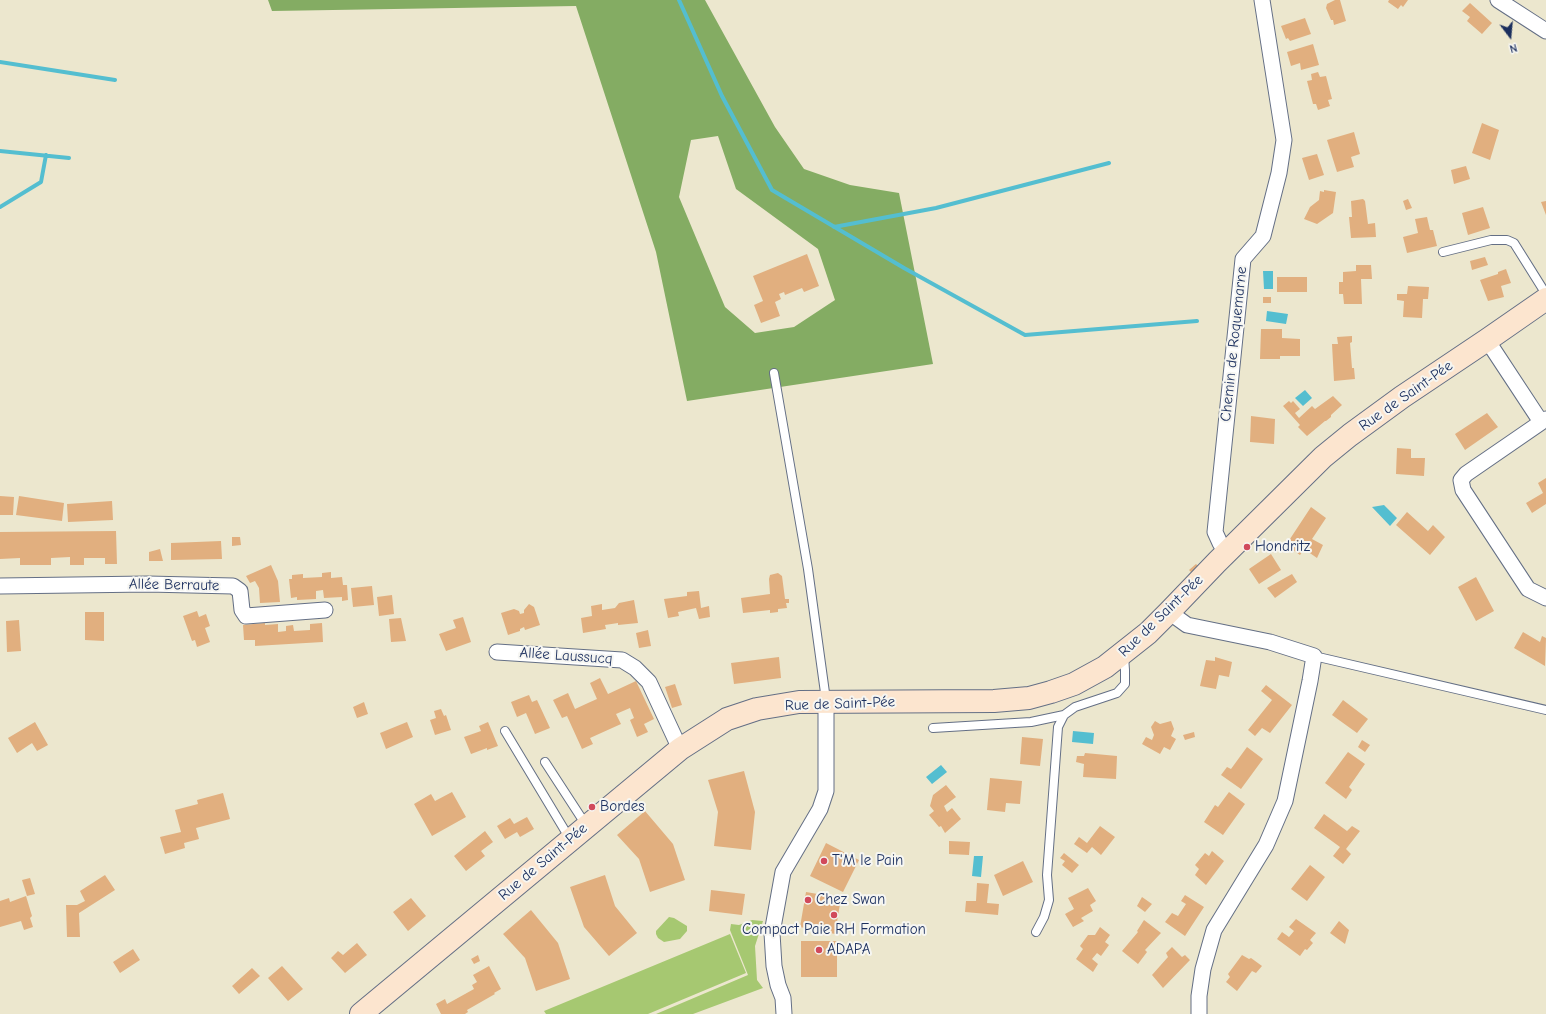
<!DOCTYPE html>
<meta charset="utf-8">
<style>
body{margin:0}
#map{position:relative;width:1546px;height:1014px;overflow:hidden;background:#ece7ce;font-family:"Comic Neue",sans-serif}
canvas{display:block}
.north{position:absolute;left:1490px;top:16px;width:40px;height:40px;-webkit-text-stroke:3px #f6f6f2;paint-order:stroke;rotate:164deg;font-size:11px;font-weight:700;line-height:16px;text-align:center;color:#1b2f5e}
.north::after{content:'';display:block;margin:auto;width:14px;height:18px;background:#1b2f5e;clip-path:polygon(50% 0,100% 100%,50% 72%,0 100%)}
</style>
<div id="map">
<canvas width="1546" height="1014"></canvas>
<div class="north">N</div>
</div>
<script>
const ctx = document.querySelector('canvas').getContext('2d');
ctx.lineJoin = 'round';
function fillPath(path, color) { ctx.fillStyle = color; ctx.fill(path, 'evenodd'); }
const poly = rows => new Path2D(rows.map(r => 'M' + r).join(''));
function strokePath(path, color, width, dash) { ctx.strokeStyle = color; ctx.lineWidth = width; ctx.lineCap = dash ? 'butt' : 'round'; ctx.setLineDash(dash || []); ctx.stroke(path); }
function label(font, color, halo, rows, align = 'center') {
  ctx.font = font + ' "Comic Neue",sans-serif'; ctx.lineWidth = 4; ctx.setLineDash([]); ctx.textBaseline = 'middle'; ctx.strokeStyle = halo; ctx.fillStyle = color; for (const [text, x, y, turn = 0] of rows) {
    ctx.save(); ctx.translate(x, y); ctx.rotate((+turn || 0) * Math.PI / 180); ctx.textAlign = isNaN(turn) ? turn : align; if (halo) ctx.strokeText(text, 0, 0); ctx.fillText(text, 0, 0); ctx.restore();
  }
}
fillPath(poly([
 [669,917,674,918,687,926,687,931,680,939,664,942,658,938,656,934,656,931],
 [752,920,763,921,755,946,757,980,763,988,693,1014,656,1014,748,975,730,930,731,924,739,925],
 [730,934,746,973,648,1014,546,1014,544,1011]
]), '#a6c871');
fillPath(poly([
 [268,0,705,0,775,127,804,169,850,185,899,193,933,364,687,401,656,252,576,6,272,11],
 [718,136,736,189,818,249,835,300,794,327,755,333,725,307,679,197,691,140]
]), '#84ac63');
fillPath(poly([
 [1263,271,1273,271,1273,289,1264,289],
 [1267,311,1288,314,1286,324,1266,321],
 [1305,390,1312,398,1303,406,1295,398],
 [1384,505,1397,518,1390,526,1372,507],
 [1073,731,1094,733,1093,744,1072,742],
 [941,765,947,772,932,784,926,777],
 [974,856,983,856,981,877,972,876]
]), '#54bed0');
strokePath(poly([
 [679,0,722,96,772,190,904,268,1025,335,1197,321],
 [0,62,115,80],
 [0,151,69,158],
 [0,207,41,182,46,155],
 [834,227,936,208,1109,163]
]), '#54bed0', 4);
fillPath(poly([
 [1335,0,1340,0,1346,21,1334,25,1333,20,1331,20,1326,8,1327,4],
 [1389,0,1408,0,1403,7,1401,5,1398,9,1388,2],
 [1470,3,1492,23,1482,34,1467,21,1470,17,1462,11],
 [1305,18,1311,34,1290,41,1288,38,1286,39,1281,26],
 [1313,44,1319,65,1301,70,1300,63,1291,66,1287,52],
 [1318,72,1320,77,1326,76,1332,99,1328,100,1330,106,1318,110,1316,104,1313,104,1307,81,1312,80,1311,74],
 [1482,123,1499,130,1490,160,1472,153],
 [1354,132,1360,154,1351,157,1354,167,1337,172,1327,140],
 [1317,154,1324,175,1309,180,1302,158],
 [1466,166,1470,179,1454,184,1451,170],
 [1324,190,1336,192,1333,213,1317,224,1304,219,1310,207,1319,200,1320,191,1324,192],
 [1363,199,1365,201,1368,224,1375,223,1376,237,1351,238,1349,217,1352,217,1351,201],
 [1408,199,1412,208,1406,210,1403,201],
 [1546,201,1546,215,1541,202],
 [1483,207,1490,228,1468,235,1462,213],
 [1427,217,1430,230,1433,230,1437,246,1407,253,1403,237,1418,233,1415,219],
 [807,254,819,286,804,292,802,288,785,295,784,292,779,294,781,299,775,302,780,316,761,323,754,305,763,301,753,276],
 [1485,257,1488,265,1472,270,1470,261],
 [1356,265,1371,265,1372,279,1361,279,1362,304,1344,304,1343,294,1339,294,1339,282,1343,282,1343,272,1356,271],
 [1506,269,1511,283,1501,286,1504,297,1488,301,1480,280,1498,274,1498,272],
 [1277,277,1307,277,1307,292,1277,292],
 [1408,286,1429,287,1428,299,1423,299,1422,318,1403,317,1404,301,1397,300,1397,294,1407,294],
 [1263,297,1271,297,1271,303,1263,303],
 [1261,329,1282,329,1282,338,1300,339,1300,356,1280,356,1280,359,1260,359],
 [1352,336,1352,342,1350,343,1352,368,1354,368,1355,379,1334,381,1332,344,1338,344,1337,337],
 [1333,396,1342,405,1331,415,1331,417,1326,421,1325,421,1307,436,1298,427,1300,425,1283,406,1289,401,1291,403,1293,401,1300,409,1295,413,1299,418,1312,406,1315,409],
 [1487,413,1498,427,1465,450,1455,434],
 [1251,416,1275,419,1274,444,1250,442],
 [1397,448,1411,449,1411,458,1425,458,1424,476,1396,474],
 [1546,478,1546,504,1532,513,1526,503,1543,493,1538,483],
 [0,496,14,497,13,515,0,515],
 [19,496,64,503,62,521,16,515],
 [112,501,113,520,68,522,67,504],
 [1311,507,1326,518,1312,539,1323,545,1317,558,1304,549,1300,555,1286,545],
 [1407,512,1428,531,1433,525,1445,537,1430,555,1396,525],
 [116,531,117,564,105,564,105,558,84,558,84,565,70,565,70,557,51,558,51,565,20,565,20,558,0,559,0,532],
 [232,537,240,537,241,545,232,546],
 [221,541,222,559,171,560,171,543],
 [160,549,163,561,149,561,149,552],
 [1271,554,1281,570,1259,584,1249,569],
 [1196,564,1198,566,1192,573,1189,570],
 [271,565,278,581,280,602,260,603,259,588,255,581,250,583,246,576],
 [331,572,331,578,342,577,343,585,347,585,348,600,342,601,342,597,324,598,323,590,316,591,316,599,297,600,297,597,291,598,289,579,292,579,292,575,303,574,303,578,322,577,322,573],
 [778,573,782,576,785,599,789,599,789,603,786,603,787,608,778,609,778,612,770,613,770,610,743,613,741,598,770,594,769,579,770,575],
 [1292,574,1297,582,1275,598,1267,588],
 [1476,577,1494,611,1476,621,1458,587],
 [372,586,374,605,353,607,351,588],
 [699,591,701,608,709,606,710,617,699,619,696,608,678,612,679,616,668,618,664,599,687,596,687,592],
 [392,595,394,614,379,616,377,597],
 [634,600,638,623,618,625,618,623,605,625,606,629,583,633,581,618,592,616,591,606,602,604,602,610,615,608,619,603],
 [529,604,534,607,540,625,525,630,524,627,520,629,520,631,508,635,501,613,514,609,519,611,520,614,524,613,524,610],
 [197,611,199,617,206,614,210,626,205,628,210,642,197,647,195,640,192,641,183,616],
 [85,612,104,612,104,641,85,640],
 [463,617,471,642,446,651,439,634,456,628,453,620],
 [401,618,406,641,391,642,389,619],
 [19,620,21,651,7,652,6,621],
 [265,623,265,625,278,624,278,632,286,631,286,626,293,625,294,631,310,630,310,624,322,623,323,642,255,646,255,640,244,640,243,625],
 [648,630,651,646,639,648,636,633],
 [1523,632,1540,642,1542,636,1546,638,1545,666,1514,648],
 [779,657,781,678,734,684,731,663],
 [1215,657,1232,662,1229,677,1219,675,1216,689,1200,686,1206,660,1215,661],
 [600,678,608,694,636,681,654,719,644,724,648,732,637,737,630,720,634,718,630,708,616,714,621,724,590,738,593,744,582,749,567,716,562,718,553,700,568,693,575,709,588,703,597,699,590,683],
 [675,684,682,705,672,708,665,687],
 [1266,685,1292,705,1270,733,1262,728,1255,736,1248,730,1272,700,1261,691],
 [529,695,532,702,537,700,550,728,535,734,526,713,517,717,511,702],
 [1343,700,1368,719,1357,733,1332,715],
 [364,702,368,714,357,718,353,707],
 [441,709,444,716,446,715,451,730,435,735,430,720,436,718,434,711],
 [1155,721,1160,724,1171,721,1174,729,1171,736,1176,739,1170,750,1164,747,1160,754,1142,744,1146,737,1152,740,1154,735,1151,727],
 [35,722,48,745,37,751,32,743,17,753,8,738],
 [407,722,413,737,386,749,380,733],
 [488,722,498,746,487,750,487,748,471,754,464,737,481,731,479,726],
 [1194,732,1195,737,1185,740,1183,735],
 [1022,737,1043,739,1040,766,1020,764],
 [1362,740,1370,745,1365,752,1358,747],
 [1247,747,1263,759,1241,789,1221,775,1227,767,1231,769],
 [1348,752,1365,764,1349,787,1352,790,1346,799,1325,783],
 [1085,753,1117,756,1116,779,1083,777,1084,764,1076,762,1077,756,1084,756],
 [744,771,755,812,751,850,714,846,718,812,708,780],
 [990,778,1022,781,1020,804,1006,803,1005,812,987,810],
 [946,785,956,797,944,806,947,812,952,808,961,819,945,833,941,826,939,827,929,815,934,811,930,806,933,795],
 [452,792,466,817,432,836,414,804,431,794,435,801],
 [1229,792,1245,804,1223,835,1204,822,1215,805,1218,807],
 [223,793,230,819,196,828,199,839,184,843,185,848,165,854,160,837,181,832,175,810,198,804,197,800],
 [645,811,673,844,685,880,650,892,639,859,617,835],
 [1324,814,1347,831,1352,826,1360,831,1346,849,1351,854,1343,864,1333,856,1340,847,1314,828],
 [527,817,534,829,520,837,517,832,505,839,497,826,510,818,514,824],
 [1100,826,1115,837,1101,855,1092,847,1087,853,1074,844,1079,837,1087,843],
 [485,831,493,842,481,851,485,856,466,871,454,856],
 [949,841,970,842,969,855,949,854],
 [826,843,859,860,843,892,810,876],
 [1212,851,1224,861,1206,885,1195,875,1199,869,1195,865,1205,853,1209,856],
 [1064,853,1079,865,1072,873,1062,865,1065,861,1060,858],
 [1023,861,1033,882,1003,896,994,875],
 [1310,865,1325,877,1307,901,1291,889],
 [105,875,115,890,79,913,80,937,67,937,66,905,77,905,85,901,80,891],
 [605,875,615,906,637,933,609,956,584,927,570,887],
 [30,878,35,894,27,896,22,880],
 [977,883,989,884,987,903,999,904,998,915,965,912,966,901,976,901],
 [1088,888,1096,901,1090,905,1093,911,1081,918,1084,921,1073,927,1065,914,1074,909,1068,898],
 [711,890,745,894,742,915,709,911],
 [806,892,841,898,835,934,800,927],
 [1185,895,1204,907,1185,936,1165,922,1172,913,1178,916,1186,904,1181,901],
 [26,896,32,916,30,918,33,927,24,930,21,921,0,927,0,901,9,898,10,902],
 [1142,897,1152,904,1145,912,1137,906],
 [411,898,426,916,408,931,393,912],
 [531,910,558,943,570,979,536,991,525,958,503,934],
 [1296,919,1316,933,1310,940,1313,943,1307,950,1305,949,1300,956,1277,939,1282,932,1289,937,1294,931,1289,927],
 [1144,920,1161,933,1145,950,1147,952,1138,964,1122,951,1138,932,1137,931],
 [1339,921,1349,930,1345,944,1330,933],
 [1100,927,1110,935,1105,942,1109,945,1101,956,1097,953,1092,959,1098,964,1093,972,1076,959,1083,949,1080,946,1088,935,1095,935],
 [801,941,837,941,837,977,801,977],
 [357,943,367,955,345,973,331,958,338,951,343,955],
 [1172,947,1182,957,1185,955,1190,960,1163,988,1152,975,1168,957,1166,953],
 [133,949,140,960,120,973,113,962],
 [478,955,480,961,474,964,471,959],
 [1242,955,1249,959,1251,958,1262,966,1256,973,1252,971,1237,991,1226,982,1230,977,1228,974],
 [282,966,303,989,288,1001,268,978],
 [489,966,501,989,494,993,495,994,467,1010,468,1012,465,1014,441,1014,436,1004,445,999,447,1004,474,989,472,985,477,982,473,975],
 [252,968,260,976,239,994,232,986]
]), '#e1af7f');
const service = poly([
 [1443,252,1491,240,1507,240,1514,243,1546,294],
 [774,373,808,569,826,700],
 [1314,656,1546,710],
 [933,728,1031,722,1064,715],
 [505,731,570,839],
 [545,762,586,825],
 [1036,932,1044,917,1049,900,1047,875,1058,727,1064,715,1075,707,1117,693,1125,684,1125,670,1124,656]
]);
const minor = poly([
 [1498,0,1546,31],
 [1487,340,1541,422],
 [1546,419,1466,474,1461,480,1463,490,1528,589,1546,598],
 [1226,553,1220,543,1215,532,1243,259,1263,236,1279,173,1284,140,1262,0],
 [0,586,148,584,233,586,240,591,242,610,246,616,325,610],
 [1169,612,1187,625,1270,642,1314,656,1310,681,1285,801,1266,845,1214,930,1203,969,1199,996,1199,1014],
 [497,652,622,660,635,668,649,682,680,749],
 [784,1014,783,998,778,985,774,966,772,933,783,872,820,809,826,791,826,702]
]);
const secondary = poly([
 [361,1014,680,749,727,719,757,709,799,702,994,701,1029,698,1051,692,1074,684,1105,667,1148,633,1169,612,1217,562,1323,457,1350,435,1402,397,1487,340,1546,299]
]);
strokePath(service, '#646f85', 10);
strokePath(minor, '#646f85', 17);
strokePath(secondary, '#646f85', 24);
strokePath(service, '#fff', 8);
strokePath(minor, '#fff', 15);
strokePath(secondary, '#fce5cf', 22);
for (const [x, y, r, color] of [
 [1247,547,4,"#d1495b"],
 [592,807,4,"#d1495b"],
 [824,861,4,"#d1495b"],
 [808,900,4,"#d1495b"],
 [834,915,4,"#d1495b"],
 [819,950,4,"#d1495b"]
]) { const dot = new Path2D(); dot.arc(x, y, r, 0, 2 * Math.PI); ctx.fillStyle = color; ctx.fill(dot); strokePath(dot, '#f6f6f2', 1.5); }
label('15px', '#1b2f5e', '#f6f6f2', [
 ["Chemin de Roquemarne",1234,344,-84],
 ["Rue de Saint-Pée",1406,396,-35],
 ["Allée Berraute",174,585,1],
 ["Rue de Saint-Pée",1161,616,-44],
 ["Allée Laussucq",566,656,4],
 ["Rue de Saint-Pée",840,704,-2],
 ["Rue de Saint-Pée",543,862,-40]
]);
label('15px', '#1b2f5e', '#f6f6f2', [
 ["Hondritz",1255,547],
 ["Bordes",600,807],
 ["T'M le Pain",832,861],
 ["Chez Swan",816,900],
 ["Compact Paie RH Formation",834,930,"center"],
 ["ADAPA",827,950]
], 'left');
</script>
